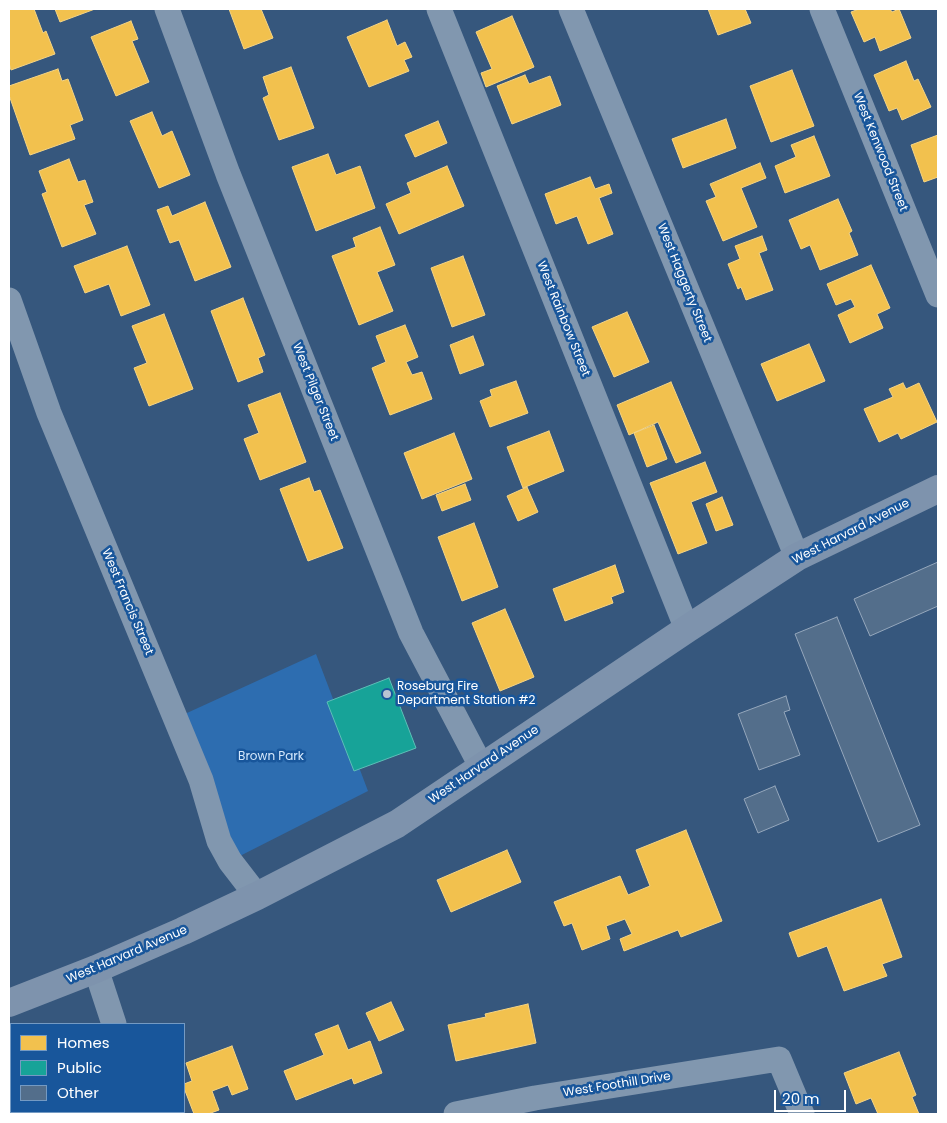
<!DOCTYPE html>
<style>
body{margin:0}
#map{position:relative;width:947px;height:1123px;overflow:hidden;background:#36577d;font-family:Poppins,sans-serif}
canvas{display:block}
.frame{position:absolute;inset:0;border:10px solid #fff;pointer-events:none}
.legend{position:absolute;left:10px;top:1023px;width:175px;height:90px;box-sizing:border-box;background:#18569b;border:1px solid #749ac3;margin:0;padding:6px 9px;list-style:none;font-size:15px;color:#fff}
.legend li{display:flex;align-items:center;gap:10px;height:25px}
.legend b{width:25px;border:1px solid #749ac3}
.scale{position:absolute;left:774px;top:1090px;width:72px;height:22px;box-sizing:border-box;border:2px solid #fff;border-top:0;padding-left:6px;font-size:15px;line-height:18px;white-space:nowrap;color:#fff;-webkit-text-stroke:4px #18569b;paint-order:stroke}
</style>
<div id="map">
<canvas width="947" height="1123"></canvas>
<div class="frame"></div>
<ul class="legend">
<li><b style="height:14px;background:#f2c14e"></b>Homes</li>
<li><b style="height:14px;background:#17a398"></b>Public</li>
<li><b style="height:14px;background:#536e8b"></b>Other</li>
</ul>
<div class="scale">20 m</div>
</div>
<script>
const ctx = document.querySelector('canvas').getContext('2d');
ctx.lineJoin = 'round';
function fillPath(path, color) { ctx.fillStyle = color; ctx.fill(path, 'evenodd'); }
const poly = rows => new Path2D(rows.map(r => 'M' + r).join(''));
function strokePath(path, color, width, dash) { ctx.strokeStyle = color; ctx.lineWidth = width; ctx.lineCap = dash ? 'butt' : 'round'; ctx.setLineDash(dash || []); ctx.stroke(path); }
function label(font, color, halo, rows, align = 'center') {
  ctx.font = font + ' Poppins,sans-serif'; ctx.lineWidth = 5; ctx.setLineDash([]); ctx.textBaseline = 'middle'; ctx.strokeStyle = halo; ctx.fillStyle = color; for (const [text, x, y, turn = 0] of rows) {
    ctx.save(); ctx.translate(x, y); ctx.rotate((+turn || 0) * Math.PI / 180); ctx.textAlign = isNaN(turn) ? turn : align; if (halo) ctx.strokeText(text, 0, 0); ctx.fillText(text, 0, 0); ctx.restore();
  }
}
fillPath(poly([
 [316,654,368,791,230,861,176,718],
 [11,1045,11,1112,49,1112,41,1114,9,1114,9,1046]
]), '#2d6db0');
const homes = poly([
 [9,9,34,9,43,33,46,31,55,54,11,70,9,63,9,9],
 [55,9,95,9,60,22,55,9],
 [229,9,261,9,273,38,244,49,229,9],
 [708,9,745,9,751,23,718,35,708,9],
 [859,9,890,9,892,12,899,9,911,38,880,51,875,37,864,42,851,12,859,9],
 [512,16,534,67,486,87,481,73,492,69,476,32,512,16],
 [387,20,397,46,405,42,412,57,404,60,409,71,369,87,347,37,387,20],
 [131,21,138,39,132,41,149,82,116,96,91,37,131,21],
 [906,61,914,81,918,79,931,107,902,120,897,108,889,111,874,75,906,61],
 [291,67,314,128,279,140,263,98,269,95,263,77,291,67],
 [58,69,62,81,68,79,83,120,70,125,75,139,30,155,9,95,9,86,58,69],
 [792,70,814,126,771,142,750,86,792,70],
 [525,75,529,84,550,76,561,105,512,124,497,86,525,75],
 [152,112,162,136,172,131,190,175,159,188,130,121,152,112],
 [726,119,736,148,683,168,672,139,726,119],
 [438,121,447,143,415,157,405,135,438,121],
 [938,135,938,177,924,182,911,145,938,135],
 [814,136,830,176,785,193,775,166,796,157,791,145,814,136],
 [328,154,336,175,360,166,375,208,316,231,292,167,328,154],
 [69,159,78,182,85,180,93,202,84,205,96,234,62,247,42,194,47,192,39,171,69,159],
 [760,163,766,178,741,188,757,227,723,241,706,201,716,197,710,184,760,163],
 [447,166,464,206,399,234,386,204,411,193,407,183,447,166],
 [590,177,595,189,609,184,612,193,599,198,613,234,588,244,577,216,556,224,545,194,590,177],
 [838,199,852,231,849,233,858,255,820,270,810,245,801,249,789,220,838,199],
 [205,202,231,267,195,281,179,240,170,243,157,210,168,206,172,216,205,202],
 [380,227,395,265,377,272,393,311,359,325,332,256,356,247,353,238,380,227],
 [762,236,767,250,759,253,773,290,746,300,741,287,738,289,728,264,740,259,735,246,762,236],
 [127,246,150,305,121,316,109,284,85,293,74,266,127,246],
 [463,256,485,315,452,327,431,268,463,256],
 [871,265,890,308,877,314,883,328,850,343,838,315,855,307,851,299,836,305,827,284,871,265],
 [243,298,265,355,258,358,263,372,238,382,211,311,243,298],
 [627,312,649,362,614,377,592,327,627,312],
 [164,314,193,389,149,406,134,368,147,363,132,326,164,314],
 [405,325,418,357,406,362,412,375,422,372,432,399,390,415,372,368,386,362,376,336,405,325],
 [473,336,484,365,460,374,450,345,473,336],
 [809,344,825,381,777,401,761,364,809,344],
 [516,381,528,413,490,427,480,401,492,396,490,390,516,381],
 [671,382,701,453,676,463,658,422,629,435,617,405,671,382],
 [903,383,906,389,919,383,937,422,901,439,898,433,879,442,864,409,893,397,889,389,903,383],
 [280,393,306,462,260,480,244,439,259,433,248,405,280,393],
 [654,425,667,459,647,467,634,433,654,425],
 [549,431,564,471,523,488,507,447,549,431],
 [454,433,472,479,422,499,404,453,454,433],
 [705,462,717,492,691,502,707,543,678,554,650,483,705,462],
 [309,478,314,492,320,490,343,548,308,561,280,489,309,478],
 [465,484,471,500,442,511,436,495,465,484],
 [527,487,538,512,518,521,507,496,527,487],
 [722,497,733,525,716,531,706,504,722,497],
 [474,523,498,587,462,601,438,537,474,523],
 [615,565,624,592,611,597,613,603,565,621,553,589,615,565],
 [505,609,534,677,500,691,472,623,505,609],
 [686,830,722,921,681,937,678,930,624,951,620,939,632,934,625,919,606,926,610,939,582,950,572,923,564,926,554,902,620,876,628,895,650,886,636,850,686,830],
 [507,850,521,882,451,912,437,880,507,850],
 [881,899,902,957,882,964,887,976,844,991,827,946,798,957,789,933,881,899],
 [391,1002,404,1030,379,1041,366,1013,391,1002],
 [528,1004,536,1043,456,1061,448,1025,486,1017,485,1014,528,1004],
 [338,1025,348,1050,370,1041,382,1073,354,1084,352,1078,296,1100,284,1071,324,1055,315,1034,338,1025],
 [232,1046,248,1089,232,1095,228,1085,212,1091,219,1110,208,1114,194,1114,184,1088,184,1084,192,1081,186,1063,232,1046],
 [899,1052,916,1095,912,1097,919,1114,878,1114,871,1098,856,1104,844,1073,899,1052]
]);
fillPath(homes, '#f2c14e');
strokePath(homes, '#f6d483', 1);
const public = poly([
 [389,678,416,748,354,771,327,702,389,678]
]);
fillPath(public, '#17a398');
strokePath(public, '#5dbfb7', 1);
const building = poly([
 [938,562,938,606,870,636,854,599,938,562],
 [837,617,920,825,878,842,795,634,837,617],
 [786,696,790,710,784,712,800,755,759,770,738,714,786,696],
 [775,786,789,820,758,833,744,799,775,786]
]);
fillPath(building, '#536e8b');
strokePath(building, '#95a7bc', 1);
strokePath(poly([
 [167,9,228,174,411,633,481,766],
 [439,9,687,629],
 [571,9,797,557],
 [822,9,938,295],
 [9,300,49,413,201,780,219,841,230,861,257,896],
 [96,969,114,1024],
 [144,1112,145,1114],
 [456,1114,535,1098,779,1059,802,1114]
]), '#8197af', 25);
strokePath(poly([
 [9,1003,96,969,183,931,257,896,397,824,687,629,797,557,938,489]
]), '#7e93ad', 28);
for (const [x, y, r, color] of [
 [387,694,5,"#b9c4d2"]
]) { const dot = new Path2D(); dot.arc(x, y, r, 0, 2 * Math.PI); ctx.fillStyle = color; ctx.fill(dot); strokePath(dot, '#18569b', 2); }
label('12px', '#fff', '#18569b', [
 ["West Kenwood Street",880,152,68],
 ["West Haggerty Street",684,283,68],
 ["West Rainbow Street",563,319,68],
 ["West Pilger Street",315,392,68],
 ["West Harvard Avenue",851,532,-27],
 ["West Francis Street",127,602,67],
 ["West Harvard Avenue",484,765,-34],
 ["West Harvard Avenue",127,955,-23],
 ["West Foothill Drive",617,1085,-9]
]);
label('12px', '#fff', '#18569b', [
 ["Roseburg Fire",397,687],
 ["Department Station #2",397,701]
], 'left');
label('12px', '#d5e8fc', '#18569b', [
 ["Brown Park",271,757]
]);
</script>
